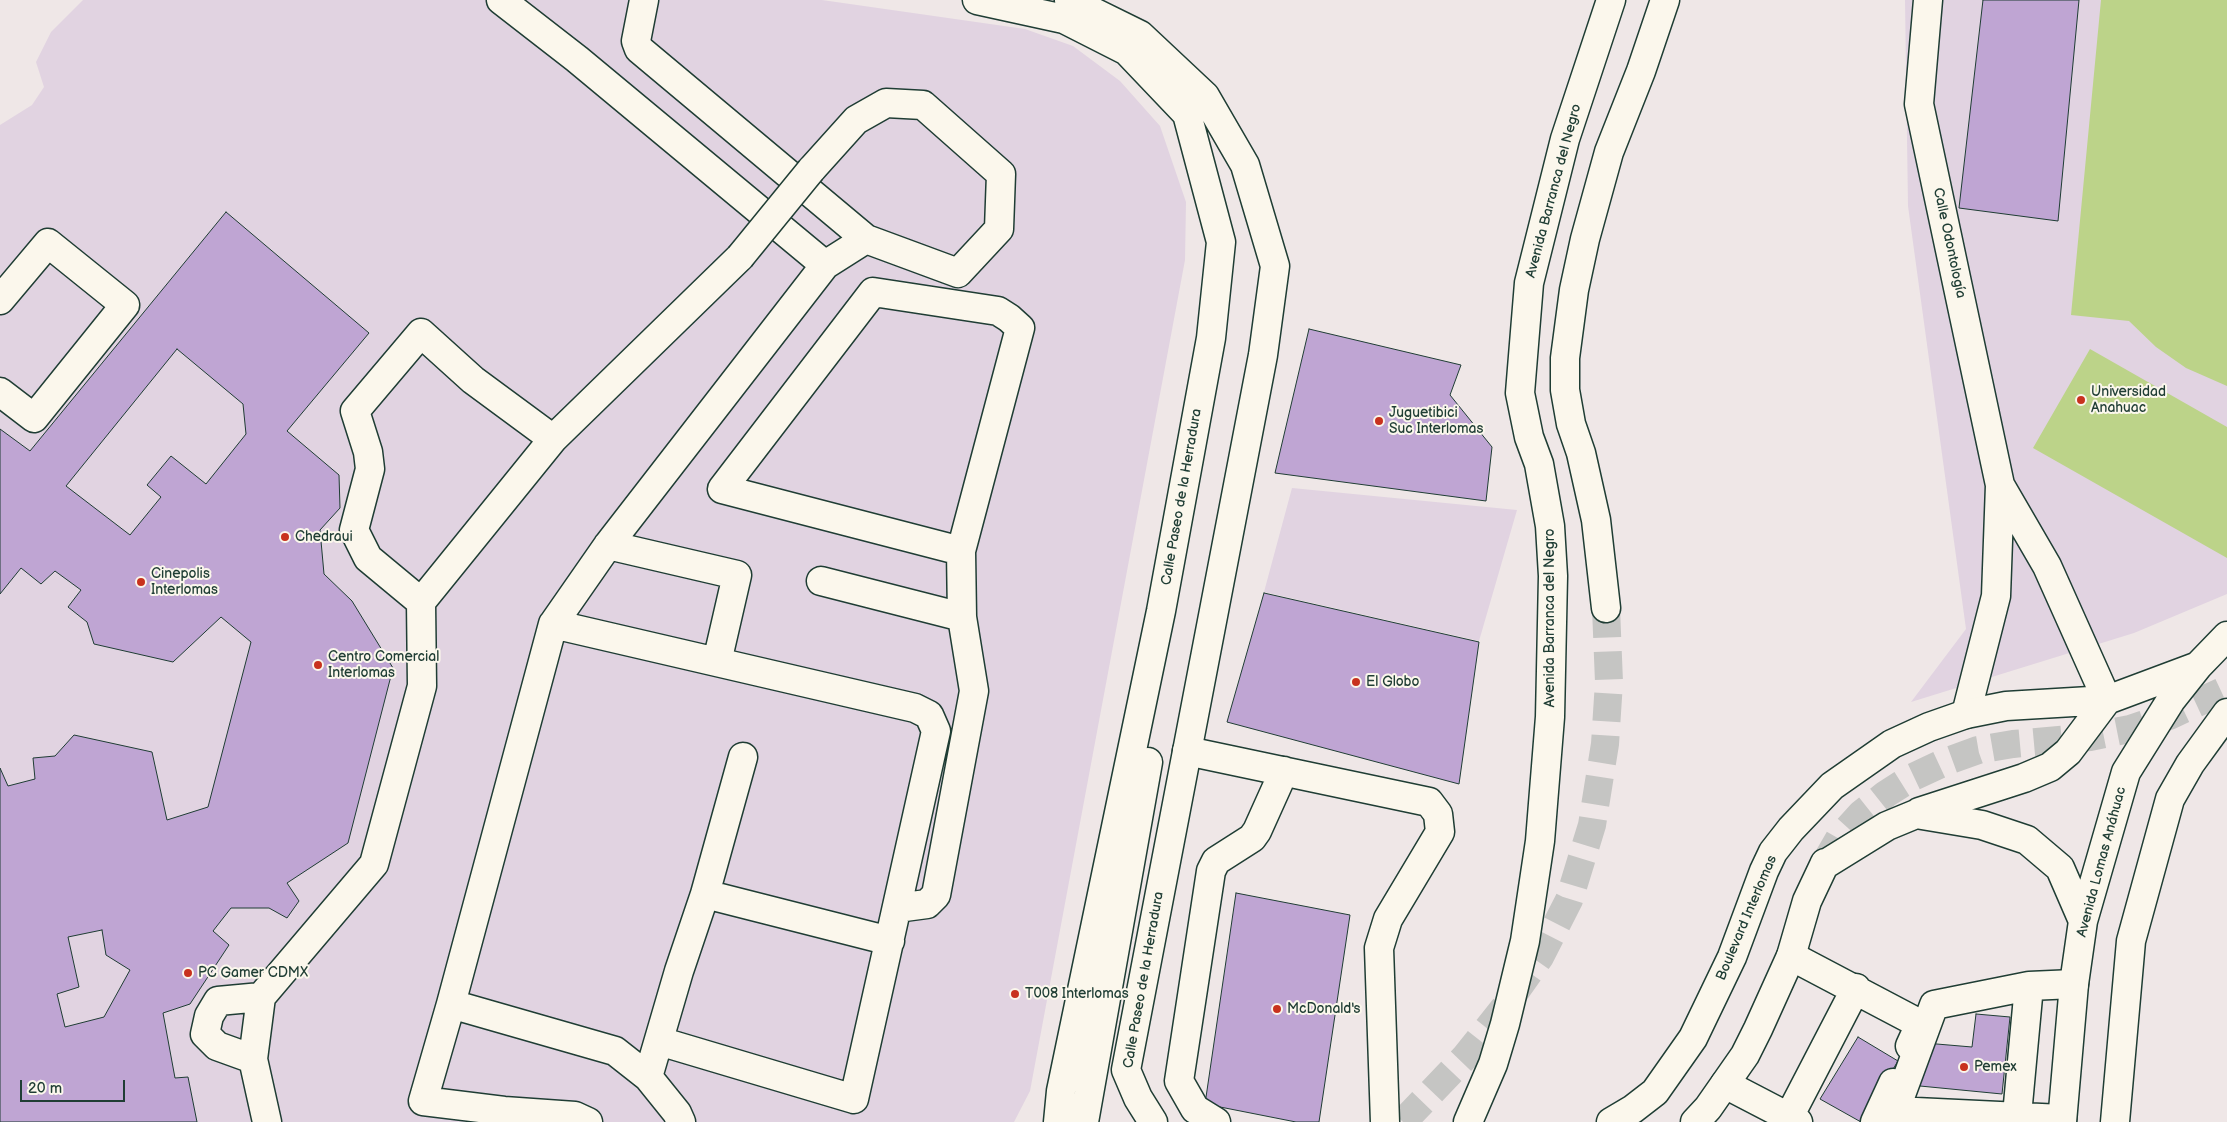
<!DOCTYPE html>
<meta charset="utf-8">
<style>
body{margin:0}
#map{position:relative;width:2227px;height:1122px;overflow:hidden;background:#efe7e7;font-family:"Balsamiq Sans",sans-serif}
canvas{display:block}
.scale{position:absolute;left:20px;top:1080px;width:105px;height:22px;box-sizing:border-box;border:2px solid #1f3d34;border-top:0;padding-left:6px;font-size:15px;line-height:18px;white-space:nowrap;color:#1f3d34;-webkit-text-stroke:4px #fbf7ec;paint-order:stroke}
</style>
<div id="map">
<canvas width="2227" height="1122"></canvas>
<div class="scale">20 m</div>
</div>
<script>
const ctx = document.querySelector('canvas').getContext('2d');
ctx.lineJoin = 'round';
function fillPath(path, color) { ctx.fillStyle = color; ctx.fill(path, 'evenodd'); }
const poly = rows => new Path2D(rows.map(r => 'M' + r).join(''));
function strokePath(path, color, width, dash) { ctx.strokeStyle = color; ctx.lineWidth = width; ctx.lineCap = dash ? 'butt' : 'round'; ctx.setLineDash(dash || []); ctx.stroke(path); }
function label(font, color, halo, rows, align = 'center') {
  ctx.font = font + ' "Balsamiq Sans",sans-serif'; ctx.lineWidth = 4; ctx.setLineDash([]); ctx.textBaseline = 'middle'; ctx.strokeStyle = halo; ctx.fillStyle = color; for (const [text, x, y, turn = 0] of rows) {
    ctx.save(); ctx.translate(x, y); ctx.rotate((+turn || 0) * Math.PI / 180); ctx.textAlign = isNaN(turn) ? turn : align; if (halo) ctx.strokeText(text, 0, 0); ctx.fillText(text, 0, 0); ctx.restore();
  }
}
fillPath(poly([
 [83,0,822,0,1025,29,1073,46,1120,81,1160,126,1186,202,1185,260,1030,1091,1014,1122,0,1122,0,125,32,105,44,87,36,62,51,32],
 [1905,0,2227,0,2227,594,2134,633,1911,702,1966,629,1908,206],
 [1292,488,1517,510,1479,641,1264,592]
]), '#e1d3e1');
fillPath(poly([
 [2101,0,2227,0,2227,386,2186,368,2156,347,2129,321,2071,315],
 [2090,349,2227,427,2227,558,2033,448]
]), '#bcd389');
const building = poly([
 [1983,0,2079,0,2058,221,1959,208,1983,0],
 [226,212,369,333,287,431,339,475,340,508,320,530,324,574,352,601,393,668,348,843,287,883,299,901,287,918,269,908,231,908,213,931,229,945,190,1004,163,1013,175,1078,188,1077,197,1122,0,1122,0,768,8,786,35,779,33,758,55,756,74,735,152,752,167,820,208,807,251,642,221,617,173,662,94,644,87,622,68,607,81,590,55,571,41,584,21,568,0,594,0,429,30,451,226,212],
 [177,349,243,404,246,434,206,484,171,456,147,485,161,497,130,535,66,486,177,349],
 [102,930,106,955,130,970,104,1017,65,1027,57,994,79,987,68,937,102,930],
 [1309,329,1461,365,1450,395,1492,447,1486,501,1275,473,1309,329],
 [1264,593,1479,642,1459,784,1227,722,1264,593],
 [1236,893,1350,915,1319,1122,1296,1122,1205,1104,1236,893],
 [1976,1014,2010,1017,2002,1094,1920,1086,1925,1043,1972,1047,1976,1014],
 [1858,1037,1898,1061,1861,1122,1820,1099,1858,1037]
]);
fillPath(building, '#bfa5d3');
strokePath(building, '#1f3d34', 1);
strokePath(poly([
 [1825,863,1840,837,1861,814,1886,794,1913,777,1945,762,1978,750,2013,744,2090,737,2130,729,2169,716,2227,689],
 [1403,1122,1465,1057,1504,1008,1540,957,1569,900,1592,825,1605,744,1609,682,1606,608]
]), '#c5c5c3', 28, [28, 14]);
const minor = poly([
 [501,0,577,59,825,265],
 [644,0,636,41,639,49,866,239],
 [1928,0,1919,104,2000,485,1996,596,1966,714],
 [0,300,48,243,125,305,34,418,0,392],
 [2000,485,2047,566,2107,700],
 [608,545,737,575,717,662],
 [821,581,962,617],
 [421,602,368,558,354,530,370,469,368,452,355,411,421,333,473,380,553,439],
 [553,624,915,708,929,715,936,731,854,1099,659,1041],
 [1187,751,1429,802,1438,814,1440,832,1388,919,1379,948,1385,1122],
 [705,894,890,941],
 [897,908,927,904,936,895,974,691,962,617,961,551,1020,328,1009,318,998,311,873,292,722,489,961,551],
 [1791,956,1920,1024,1910,1046],
 [451,1004,615,1051,648,1077,677,1113,681,1122],
 [253,1059,217,1046,205,1034,209,1016,218,1001,261,997],
 [648,1077,679,971,705,894,743,757],
 [1725,1084,1798,1122],
 [2017,1115,2029,986],
 [1789,1117,1856,988],
 [2062,1119,1895,1111,1934,1005,2029,986,2074,984],
 [267,1122,253,1059,261,997,374,864,422,686,421,602,553,439,740,257],
 [588,1122,575,1116,504,1111,423,1101,451,1004,553,624,608,545,825,265,866,239,958,273,999,229,1001,174,923,105,886,103,856,120,811,170],
 [1216,1122,1195,1109,1179,1081,1211,871,1216,861,1252,838,1257,831,1284,771],
 [1875,1122,1893,1083]
]);
const major = poly([
 [977,0,1064,19,1127,51,1187,114,1221,242,1211,338,1161,611,1061,1091,1058,1122],
 [1069,0,1140,35,1205,96,1245,165,1275,266,1263,355,1126,1070,1138,1098,1153,1122],
 [1606,608,1596,520,1581,453,1571,424,1565,390,1565,358,1574,290,1585,239,1609,152,1641,71,1665,0],
 [1919,812,2024,778,2050,767,2068,752,2107,700],
 [1824,865,1887,826,1916,814,1982,825,2027,840,2060,868,2083,921],
 [1084,1122,1148,762],
 [1468,1122,1493,1064,1505,1024,1525,941,1540,841,1550,717,1553,576,1550,526,1539,464,1529,437,1520,393,1529,283,1565,139,1611,0],
 [1611,1122,1633,1109,1655,1092,1693,1038,1732,957,1764,871,1773,852,1791,829,1832,786,1892,744,1929,727,1966,714,2006,706,2107,700,2198,666],
 [1695,1122,1708,1108,1745,1055,1758,1029,1791,956,1807,901,1825,863],
 [2062,1122,2074,984,2083,921,2126,772,2171,700,2198,666,2227,636],
 [2115,1122,2131,941,2170,799,2190,764,2227,713]
]);
strokePath(minor, '#1f3d34', 31);
strokePath(major, '#1f3d34', 31);
strokePath(minor, '#fbf7ec', 28);
strokePath(major, '#fbf7ec', 28);
const minorBridge = poly([
 [740,257,811,170]
]);
strokePath(minorBridge, '#1f3d34', 31, []);
strokePath(minorBridge, '#fbf7ec', 28);
for (const [x, y, r, color] of [
 [2081,400,5,"#c8321e"],
 [1379,421,5,"#c8321e"],
 [285,537,5,"#c8321e"],
 [141,582,5,"#c8321e"],
 [318,665,5,"#c8321e"],
 [1356,682,5,"#c8321e"],
 [188,973,5,"#c8321e"],
 [1015,994,5,"#c8321e"],
 [1277,1009,5,"#c8321e"],
 [1964,1067,5,"#c8321e"]
]) { const dot = new Path2D(); dot.arc(x, y, r, 0, 2 * Math.PI); ctx.fillStyle = color; ctx.fill(dot); strokePath(dot, '#fbf7ec', 2); }
label('14px', '#1f3d34', '#fbf7ec', [
 ["Avenida Barranca del Negro",1554,191,-75],
 ["Calle Odontología",1949,243,78],
 ["Calle Paseo de la Herradura",1182,497,-80],
 ["Avenida Barranca del Negro",1550,618,-90],
 ["Avenida Lomas Anáhuac",2102,862,-75],
 ["Boulevard Interlomas",1747,918,-67],
 ["Calle Paseo de la Herradura",1144,980,-80]
]);
label('14px', '#1f3d34', '#fbf7ec', [
 ["Universidad",2091,392],
 ["Anahuac",2091,408],
 ["Juguetibici",1389,413],
 ["Suc Interlomas",1389,429],
 ["Chedraui",295,537],
 ["Cinepolis",151,574],
 ["Interlomas",151,590],
 ["Centro Comercial",328,657],
 ["Interlomas",328,673],
 ["El Globo",1366,682],
 ["PC Gamer CDMX",198,973],
 ["T008 Interlomas",1025,994],
 ["McDonald's",1287,1009],
 ["Pemex",1974,1067]
], 'left');
</script>
